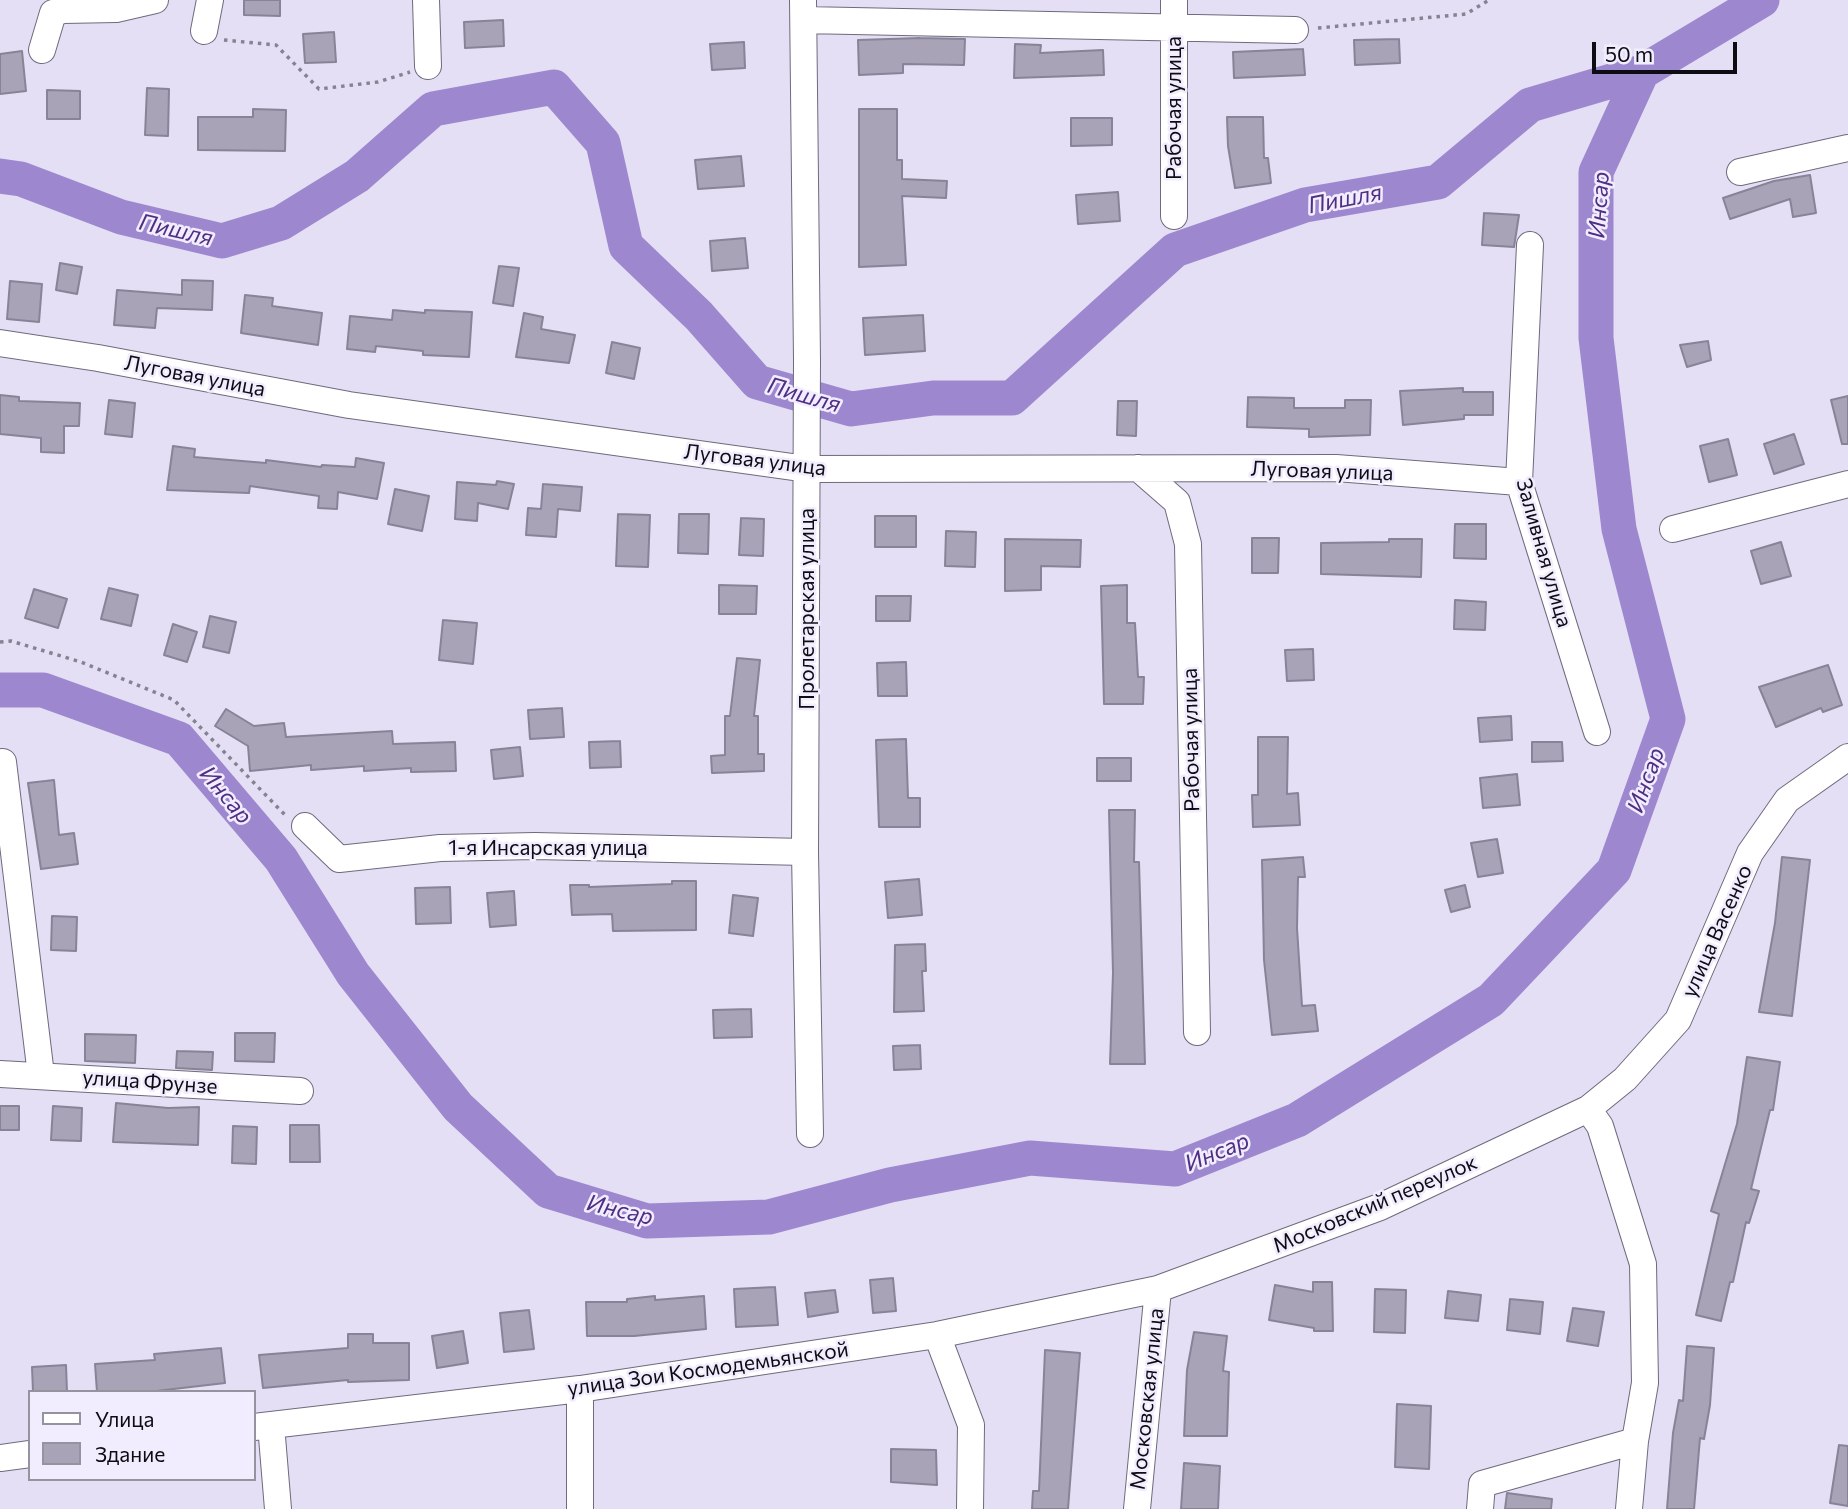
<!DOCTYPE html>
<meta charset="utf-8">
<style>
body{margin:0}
#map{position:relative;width:1848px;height:1509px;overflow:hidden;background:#e4dff4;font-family:Commissioner,sans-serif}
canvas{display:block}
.legend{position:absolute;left:28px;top:1390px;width:228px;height:91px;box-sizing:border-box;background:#f1edfe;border:2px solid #9693a0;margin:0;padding:9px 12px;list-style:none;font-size:21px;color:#0e0c13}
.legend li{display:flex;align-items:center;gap:14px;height:35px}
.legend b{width:35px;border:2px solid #9693a0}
.scale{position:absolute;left:1592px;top:42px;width:145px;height:32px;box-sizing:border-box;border:4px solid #0e0c13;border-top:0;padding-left:9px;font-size:21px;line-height:24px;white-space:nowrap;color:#0e0c13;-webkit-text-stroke:5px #f1edfe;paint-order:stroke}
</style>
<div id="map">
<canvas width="1848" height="1509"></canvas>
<ul class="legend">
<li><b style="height:9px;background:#fff"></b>Улица</li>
<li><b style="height:19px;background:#a8a3b7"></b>Здание</li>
</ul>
<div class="scale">50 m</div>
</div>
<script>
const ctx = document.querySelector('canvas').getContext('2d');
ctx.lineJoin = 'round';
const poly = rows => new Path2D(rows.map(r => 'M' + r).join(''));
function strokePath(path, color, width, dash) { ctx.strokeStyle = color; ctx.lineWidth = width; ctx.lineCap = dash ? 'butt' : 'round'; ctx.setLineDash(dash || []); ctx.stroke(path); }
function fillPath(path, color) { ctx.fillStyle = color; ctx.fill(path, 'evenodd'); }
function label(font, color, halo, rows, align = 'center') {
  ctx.font = font + ' Commissioner,sans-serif'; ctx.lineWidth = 5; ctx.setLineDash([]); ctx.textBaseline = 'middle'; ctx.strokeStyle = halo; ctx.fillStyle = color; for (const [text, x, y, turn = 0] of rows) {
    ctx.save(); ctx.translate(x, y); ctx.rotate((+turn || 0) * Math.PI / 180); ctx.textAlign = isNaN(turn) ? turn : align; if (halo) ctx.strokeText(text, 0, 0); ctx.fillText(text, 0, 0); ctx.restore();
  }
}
strokePath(poly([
 [0,176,21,179,121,217,222,241,281,223,357,176,433,109,554,87,603,143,626,246,699,316,757,382,851,409,933,398,1012,398,1175,250,1305,205,1438,182,1530,105,1642,72],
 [0,690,43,690,179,739,281,859,353,974,458,1107,548,1191,647,1221,769,1217,890,1185,1030,1158,1175,1169,1297,1120,1491,1000,1614,870,1668,719,1619,529,1596,338,1596,172,1642,72,1762,0]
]), '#9d87cf', 35);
const building = poly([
 [244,0,280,0,280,16,244,15,244,0],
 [503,20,504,46,465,48,464,22,503,20],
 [334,32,336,62,305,63,303,34,334,32],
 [920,38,965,39,964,65,903,64,903,73,859,75,858,40,920,38],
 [1399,39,1400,63,1355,65,1354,40,1399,39],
 [744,42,745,68,712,70,710,44,744,42],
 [1015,44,1041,45,1040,53,1103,50,1104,75,1014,78,1015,44],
 [1303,49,1305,75,1234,78,1233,52,1303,49],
 [22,51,26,91,0,94,0,54,22,51],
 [147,88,169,89,168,136,145,135,147,88],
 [47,90,80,91,80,119,47,119,47,90],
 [253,109,286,110,285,151,198,150,198,117,253,117,253,109],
 [859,109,897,109,897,160,902,160,902,179,947,181,946,198,902,196,906,265,859,267,859,109],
 [1227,117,1263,117,1264,158,1268,158,1271,183,1235,188,1228,146,1227,117],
 [1071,118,1112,118,1112,145,1071,146,1071,118],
 [741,156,744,186,698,189,695,160,741,156],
 [1810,175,1816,213,1793,217,1790,199,1730,219,1723,198,1774,181,1810,175],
 [1118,192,1120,221,1078,224,1076,195,1118,192],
 [1484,213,1519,215,1514,247,1482,245,1484,213],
 [745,238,748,268,712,271,710,241,745,238],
 [60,263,82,267,77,294,56,290,60,263],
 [499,266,519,268,513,306,493,303,499,266],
 [182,280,213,281,212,310,157,308,155,328,114,325,117,290,182,295,182,280],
 [10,281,42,284,39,322,7,319,10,281],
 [245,295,273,298,272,306,322,313,318,345,241,333,245,295],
 [393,310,425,313,425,310,472,312,469,357,423,355,423,351,376,346,375,352,347,349,350,316,392,320,393,310],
 [524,313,543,317,541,329,575,335,569,363,516,357,524,313],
 [923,315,925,351,865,355,863,318,923,315],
 [1708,341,1711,360,1687,367,1680,345,1708,341],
 [612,342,640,348,634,379,606,373,612,342],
 [1463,388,1463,392,1493,392,1493,415,1464,415,1464,419,1403,425,1400,391,1463,388],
 [0,395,19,397,19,401,80,403,79,426,64,426,64,453,41,452,41,438,0,434,0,395],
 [1848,396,1848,444,1842,444,1831,400,1848,396],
 [1248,397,1294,398,1294,408,1345,408,1345,400,1371,400,1370,435,1309,437,1309,429,1247,427,1248,397],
 [109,400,135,403,132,437,105,434,109,400],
 [1118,401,1137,401,1136,436,1117,435,1118,401],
 [1794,434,1804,464,1774,474,1764,444,1794,434],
 [1728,439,1737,475,1709,482,1700,446,1728,439],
 [173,446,195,449,194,457,266,463,266,460,321,467,322,465,355,467,356,458,384,463,377,499,338,492,337,509,318,508,319,496,250,486,249,493,167,490,173,446],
 [497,481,514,484,508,509,478,503,477,521,455,519,457,482,496,485,497,481],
 [543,484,582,487,580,511,558,509,556,537,526,535,528,508,541,509,543,484],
 [395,489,429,496,422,531,388,524,395,489],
 [618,514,650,515,648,567,616,566,618,514],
 [679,514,709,514,708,554,678,553,679,514],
 [875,516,916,516,916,547,875,547,875,516],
 [741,518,764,519,763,556,739,555,741,518],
 [1455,524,1486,524,1486,559,1454,558,1455,524],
 [946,531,976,532,975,567,945,566,946,531],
 [1252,538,1279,538,1278,573,1252,573,1252,538],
 [1005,539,1081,540,1080,567,1041,566,1041,590,1005,591,1005,539],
 [1389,539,1422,539,1421,577,1321,574,1321,543,1389,542,1389,539],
 [1781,542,1791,576,1761,584,1751,551,1781,542],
 [719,585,757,586,756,614,719,614,719,585],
 [1127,585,1127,623,1135,623,1138,677,1144,677,1143,704,1104,704,1101,586,1127,585],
 [109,588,138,595,131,626,101,619,109,588],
 [34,589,67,599,58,628,25,618,34,589],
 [876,596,911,596,910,621,876,621,876,596],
 [1455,600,1486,602,1485,630,1454,629,1455,600],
 [210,616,236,622,229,653,203,647,210,616],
 [443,620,477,623,473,664,439,660,443,620],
 [173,624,197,632,187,662,164,655,173,624],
 [1313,649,1314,680,1287,681,1285,650,1313,649],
 [737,658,760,660,754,716,758,716,758,754,764,754,764,771,712,773,711,756,725,755,725,716,730,716,737,658],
 [906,662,907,696,878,696,877,663,906,662],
 [1828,665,1842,705,1823,712,1821,708,1776,727,1759,687,1828,665],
 [562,708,564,737,530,739,528,710,562,708],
 [226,709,254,726,284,723,286,737,392,731,393,744,455,742,456,771,411,772,411,768,364,771,364,766,311,770,311,765,250,771,248,746,215,726,226,709],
 [1511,716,1512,740,1480,742,1478,718,1511,716],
 [1258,737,1288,737,1287,794,1298,793,1300,825,1253,827,1252,795,1258,795,1258,737],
 [906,739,908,798,920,798,920,827,879,827,876,740,906,739],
 [620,741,621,767,590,768,589,742,620,741],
 [1532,742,1562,742,1563,761,1532,762,1532,742],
 [520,747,523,776,494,779,491,750,520,747],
 [1097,758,1131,758,1131,781,1097,781,1097,758],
 [1517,774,1520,805,1483,808,1480,778,1517,774],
 [54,780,59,835,74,833,78,864,41,869,28,783,54,780],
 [1109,810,1135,810,1134,862,1139,862,1145,1064,1110,1064,1113,973,1109,810],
 [1497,839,1503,873,1478,877,1471,843,1497,839],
 [1303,857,1305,877,1298,877,1297,928,1302,1006,1315,1005,1318,1031,1272,1035,1264,960,1262,860,1303,857],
 [1782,857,1810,860,1792,1016,1759,1012,1775,923,1782,857],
 [919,879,922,915,888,918,885,882,919,879],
 [672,881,696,881,696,930,613,931,612,914,572,915,570,885,589,885,589,887,672,884,672,881],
 [1465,885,1470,907,1451,912,1445,890,1465,885],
 [450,887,451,923,416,924,415,888,450,887],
 [514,891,516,925,490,927,487,893,514,891],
 [733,895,758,898,753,936,729,933,733,895],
 [52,916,77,917,76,951,51,950,52,916],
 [925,944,926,971,922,971,924,1011,894,1012,895,945,925,944],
 [751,1009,752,1037,714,1038,713,1010,751,1009],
 [235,1033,275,1033,274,1062,235,1061,235,1033],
 [85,1034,136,1035,135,1063,85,1061,85,1034],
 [920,1045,921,1069,894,1070,893,1046,920,1045],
 [177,1051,213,1052,212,1070,176,1068,177,1051],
 [1747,1057,1780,1062,1773,1110,1770,1110,1751,1189,1759,1191,1749,1223,1746,1222,1733,1282,1730,1282,1721,1321,1696,1315,1719,1214,1711,1211,1737,1124,1747,1057],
 [116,1103,168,1108,199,1107,198,1145,113,1142,116,1103],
 [0,1106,19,1106,19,1130,0,1130,0,1106],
 [53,1106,82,1108,81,1141,51,1140,53,1106],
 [290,1125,319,1125,320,1162,290,1162,290,1125],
 [233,1126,257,1127,256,1164,232,1163,233,1126],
 [893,1278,896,1311,873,1313,870,1280,893,1278],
 [1313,1282,1332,1282,1333,1331,1314,1331,1314,1328,1269,1320,1275,1285,1313,1292,1313,1282],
 [775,1287,778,1325,736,1327,734,1289,775,1287],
 [1375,1289,1406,1290,1405,1333,1374,1332,1375,1289],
 [835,1290,838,1312,808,1317,805,1293,835,1290],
 [1448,1291,1481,1295,1478,1321,1445,1318,1448,1291],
 [655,1296,655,1300,704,1296,706,1329,634,1336,587,1336,586,1302,627,1302,627,1299,655,1296],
 [1510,1299,1543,1302,1540,1334,1507,1330,1510,1299],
 [1573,1308,1604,1312,1598,1346,1567,1341,1573,1308],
 [529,1310,534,1349,504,1352,500,1313,529,1310],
 [463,1331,468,1363,437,1368,432,1336,463,1331],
 [1194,1332,1227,1336,1223,1371,1229,1372,1227,1436,1184,1436,1187,1370,1194,1332],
 [348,1334,373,1334,373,1343,409,1343,409,1380,348,1382,348,1380,263,1388,259,1355,348,1348,348,1334],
 [1687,1346,1714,1348,1710,1405,1704,1439,1700,1438,1694,1509,1667,1509,1673,1433,1679,1400,1683,1401,1687,1346],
 [221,1348,225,1383,148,1392,97,1392,95,1364,155,1360,154,1354,221,1348],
 [1045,1350,1080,1353,1068,1509,1032,1509,1033,1491,1039,1491,1045,1350],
 [66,1365,67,1392,33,1392,32,1367,66,1365],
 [1397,1404,1431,1406,1429,1469,1395,1467,1397,1404],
 [1839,1445,1848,1446,1848,1506,1830,1503,1839,1445],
 [891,1449,936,1450,937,1485,891,1482,891,1449],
 [1184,1463,1220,1466,1218,1509,1181,1509,1184,1463],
 [1507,1493,1552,1499,1551,1509,1505,1509,1507,1493]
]);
fillPath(building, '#a8a3b7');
strokePath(building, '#888396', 2);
const minor = poly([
 [426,0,428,66],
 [803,0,807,360,805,852,810,1134],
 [804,20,1295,30],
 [204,31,210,0],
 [42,50,53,13,63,10,116,9,155,0],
 [1740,172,1848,148],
 [1174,216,1174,0],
 [1530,245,1519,482,1597,732],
 [0,343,98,358,349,405,807,469,1336,468,1519,482],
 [1138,468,1177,502,1188,544,1197,1032],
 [1673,529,1848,484],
 [3,762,41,1075],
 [305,826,339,859,440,848,535,846,805,852],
 [0,1074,300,1091],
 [1588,1109,1600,1126,1643,1264,1645,1383,1635,1441,1629,1509],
 [937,1335,971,1425,970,1509],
 [271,1425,278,1509],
 [254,1427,580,1389,937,1335,1158,1289,1380,1207,1588,1109,1625,1079,1678,1020,1750,853,1787,800,1848,757],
 [0,1458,30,1454],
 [580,1509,580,1389],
 [1137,1509,1158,1289],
 [1480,1509,1482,1484,1635,1441]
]);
strokePath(minor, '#6f6a7d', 28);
strokePath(poly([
 [1318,28,1466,14,1489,0],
 [224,40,276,45,319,89,378,82,410,72],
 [0,642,11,641,81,662,174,700,285,815]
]), '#868291', 3.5, [3.5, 5]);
strokePath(minor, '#fff', 26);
label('21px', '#0e0c13', '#f1edfe', [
 ["Рабочая улица",1174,108,-90],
 ["Луговая улица",195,376,11],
 ["Луговая улица",755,460,7],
 ["Луговая улица",1322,471,2],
 ["Заливная улица",1544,553,74],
 ["Пролетарская улица",807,609,-90],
 ["Рабочая улица",1191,740,-91],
 ["1-я Инсарская улица",548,848],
 ["улица Васенко",1717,931,-66],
 ["улица Фрунзе",150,1082,4],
 ["Московский переулок",1375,1204,-23],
 ["улица Зои Космодемьянской",708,1369,-8],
 ["Московская улица",1147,1399,-84]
]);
label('italic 23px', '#4f2e83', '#f1edfe', [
 ["Пишля",1345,199,-11],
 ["Инсар",1599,205,-86],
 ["Пишля",176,230,13],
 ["Пишля",804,395,16],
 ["Инсар",1646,780,-70],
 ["Инсар",226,795,50],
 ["Инсар",1217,1152,-22],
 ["Инсар",620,1210,13]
]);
</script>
